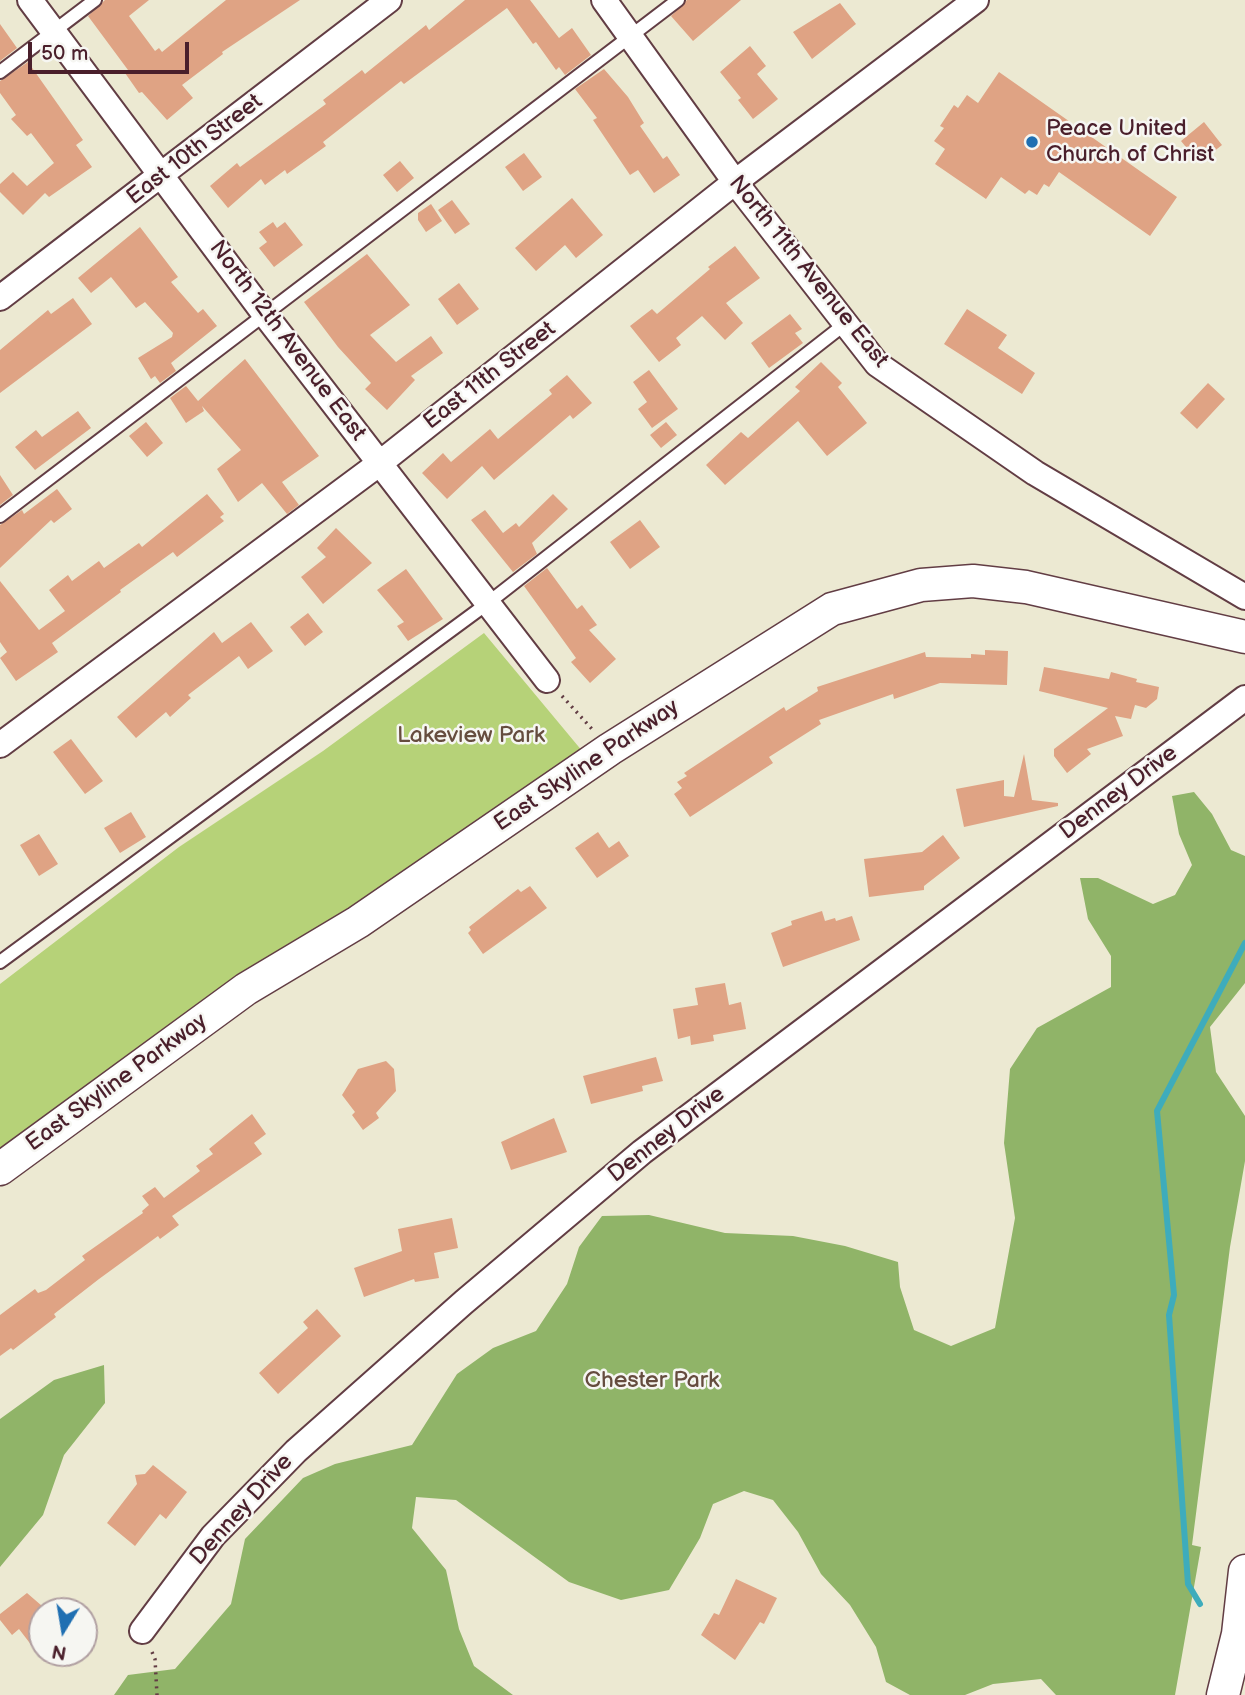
<!DOCTYPE html>
<style>
body{margin:0}
#map{position:relative;width:1245px;height:1695px;overflow:hidden;background:#ece9d2;font-family:"Balsamiq Sans",sans-serif}
canvas{display:block}
.north{position:absolute;left:28px;top:1597px;width:70px;height:70px;box-sizing:border-box;background:#f6f6f2;border:2px solid #b1a0a2;border-radius:50%;rotate:191deg;font-size:19px;font-weight:700;line-height:28px;text-align:center;color:#4a1f2b}
.north::after{content:'';display:block;margin:auto;width:24px;height:32px;background:#1f6fb2;clip-path:polygon(50% 0,100% 100%,50% 72%,0 100%)}
.scale{position:absolute;left:28px;top:42px;width:161px;height:32px;box-sizing:border-box;border:4px solid #4a1f2b;border-top:0;padding-left:9px;font-size:21px;line-height:24px;white-space:nowrap;color:#4a1f2b;-webkit-text-stroke:5px #f6f6f2;paint-order:stroke}
</style>
<div id="map">
<canvas width="1245" height="1695"></canvas>
<div class="north">N</div>
<div class="scale">50 m</div>
</div>
<script>
const ctx = document.querySelector('canvas').getContext('2d');
ctx.lineJoin = 'round';
function fillPath(path, color) { ctx.fillStyle = color; ctx.fill(path, 'evenodd'); }
const poly = rows => new Path2D(rows.map(r => 'M' + r).join(''));
function strokePath(path, color, width, dash) { ctx.strokeStyle = color; ctx.lineWidth = width; ctx.lineCap = dash ? 'butt' : 'round'; ctx.setLineDash(dash || []); ctx.stroke(path); }
function label(font, color, halo, rows, align = 'center') {
  ctx.font = font + ' "Balsamiq Sans",sans-serif'; ctx.lineWidth = 5; ctx.setLineDash([]); ctx.textBaseline = 'middle'; ctx.strokeStyle = halo; ctx.fillStyle = color; for (const [text, x, y, turn = 0] of rows) {
    ctx.save(); ctx.translate(x, y); ctx.rotate((+turn || 0) * Math.PI / 180); ctx.textAlign = isNaN(turn) ? turn : align; if (halo) ctx.strokeText(text, 0, 0); ctx.fillText(text, 0, 0); ctx.restore();
  }
}
fillPath(poly([
 [484,633,583,752,0,1153,0,984,179,847,323,751]
]), '#b6d278');
fillPath(poly([
 [1194,792,1212,814,1231,850,1245,856,1245,983,1210,1027,1216,1072,1245,1116,1245,1161,1230,1247,1192,1545,1201,1547,1175,1695,1056,1695,1041,1679,993,1684,965,1695,910,1695,886,1682,876,1647,850,1605,821,1574,798,1532,773,1500,744,1491,713,1504,700,1538,669,1590,621,1600,569,1582,456,1500,416,1497,412,1528,446,1570,459,1629,474,1666,513,1695,114,1695,128,1675,175,1669,231,1604,245,1539,303,1478,335,1464,412,1445,457,1374,493,1348,536,1331,567,1284,579,1247,602,1216,649,1215,725,1233,793,1236,845,1246,898,1262,900,1287,914,1330,951,1346,995,1328,1015,1218,1004,1143,1010,1069,1037,1028,1111,987,1111,956,1088,919,1080,878,1098,878,1153,904,1175,895,1192,865,1179,834,1172,796],
 [104,1365,105,1403,64,1455,43,1515,0,1567,0,1419,54,1380]
]), '#90b468');
strokePath(poly([
 [1200,1604,1188,1584,1169,1315,1174,1295,1157,1111,1245,943]
]), '#3eacbc', 6);
fillPath(poly([
 [105,0,149,0,129,16,155,51,159,48,162,52,226,0,300,0,222,52,223,54,182,85,193,98,167,120,142,92,139,93,125,73,128,70,88,16],
 [465,0,530,0,559,38,572,28,591,55,565,75,559,67,556,70,536,42,533,44,507,8,404,84,401,81,323,142,326,146,287,174,285,170,265,185,261,179,228,208,210,186,237,163,240,167,326,104,323,100,362,70,365,74,426,25,429,30],
 [687,0,741,0,693,41,671,16],
 [840,3,856,24,812,59,793,32],
 [0,24,17,48,0,61],
 [750,46,766,66,757,74,778,99,753,119,738,100,741,98,720,72],
 [28,62,83,140,76,145,92,167,49,197,45,193,23,215,0,192,0,184,13,172,27,186,54,163,31,133,27,136,11,119,16,115,0,93,0,81],
 [604,69,628,97,644,123,640,126,663,159,667,156,680,175,654,193,638,170,630,175,593,120,597,118,575,89],
 [999,72,1177,197,1150,236,1059,172,1049,187,1044,184,1037,195,1029,190,1025,194,1001,177,986,199,935,164,945,149,934,141,944,128,940,126,954,105,958,108,967,95,978,103],
 [1204,122,1222,145,1199,163,1181,141],
 [524,153,542,177,523,191,505,167],
 [400,161,414,178,397,192,383,175],
 [572,198,603,235,576,258,565,245,536,271,515,248],
 [452,200,470,224,455,234,438,210],
 [431,204,442,221,426,232,418,220,418,213],
 [273,222,277,228,285,222,303,245,274,267,259,248,267,242,259,232],
 [140,227,178,277,171,282,198,313,203,309,217,326,171,363,176,371,160,383,155,376,151,379,138,358,172,337,173,333,145,302,136,308,111,277,91,293,78,278],
 [735,246,760,278,726,303,743,323,725,340,702,316,676,338,681,345,659,362,630,326,652,309,657,314,710,269,708,267],
 [367,254,410,305,370,335,396,362,431,336,443,353,411,376,415,380,387,410,365,389,371,383,338,347,304,302],
 [459,283,479,309,457,325,438,299],
 [73,298,92,324,0,393,0,350,48,310,51,314],
 [967,309,1007,335,998,348,1035,373,1022,394,944,344],
 [790,314,802,329,795,333,803,343,769,368,751,343],
 [245,359,319,456,282,482,299,505,287,514,262,483,238,502,217,469,241,450,202,406,204,411,186,423,170,398,186,386,198,401],
 [821,362,842,383,838,387,867,423,827,456,798,421,725,485,706,465,741,432,748,438,800,391,795,387],
 [649,370,678,409,652,428,638,409,647,402,633,382],
 [567,375,592,403,573,419,570,415,494,480,482,466,447,499,422,473,443,453,451,462,490,429,498,439,552,394,549,390],
 [1208,383,1225,399,1197,429,1180,413],
 [78,411,91,428,35,470,15,447,36,430,42,437],
 [146,422,163,443,147,457,129,436],
 [666,422,677,435,661,448,650,435],
 [0,475,13,495,0,505],
 [57,489,72,509,54,523,51,520,0,568,0,525,22,510,24,514],
 [207,494,224,514,220,517,224,521,177,557,173,552,120,590,121,592,52,643,58,652,16,681,0,658,7,652,0,642,0,581,39,630,65,611,49,590,68,575,72,581,99,561,104,568,139,543,142,547],
 [553,494,568,509,532,543,537,554,513,572,471,520,485,510,503,533,516,523,519,527],
 [640,520,660,547,630,569,610,542],
 [336,528,372,563,323,604,301,577,326,557,317,548],
 [547,568,577,609,582,605,597,625,589,630,616,659,590,683,571,662,576,658,524,586],
 [406,569,443,619,408,641,397,626,404,622,377,590],
 [308,613,323,632,305,646,290,627],
 [251,622,273,651,248,669,239,656,188,695,191,698,170,717,166,712,136,738,117,717,214,632,222,643],
 [985,650,1008,651,1007,685,940,683,894,699,893,694,819,720,821,724,769,757,773,763,690,817,674,794,682,788,677,782,687,776,684,773,784,707,786,711,818,691,817,687,925,652,926,657,971,658,971,654,985,655],
 [1044,667,1109,679,1111,672,1137,679,1136,682,1159,687,1157,699,1146,708,1135,705,1131,719,1115,716,1123,736,1087,749,1091,754,1067,773,1054,756,1054,749,1108,708,1039,691],
 [71,739,103,781,85,794,53,752],
 [1024,754,1032,800,1058,803,1058,806,964,827,956,789,1004,780,1004,796,1014,797],
 [131,812,146,837,120,853,104,828],
 [598,832,609,848,619,841,629,856,597,878,575,848],
 [39,834,58,864,39,876,20,845],
 [943,835,960,858,924,886,924,890,869,897,864,859,922,852],
 [530,886,547,908,483,954,468,933,471,930,469,927,518,889,521,892],
 [822,911,825,921,835,918,836,921,852,916,860,940,783,967,771,933,792,925,791,921],
 [725,983,729,1005,741,1002,746,1029,713,1035,714,1041,691,1045,690,1036,678,1039,673,1009,698,1005,695,988],
 [656,1057,663,1081,642,1086,643,1091,591,1104,583,1076],
 [386,1061,394,1069,396,1091,376,1113,379,1118,363,1130,352,1115,355,1112,342,1095,358,1069],
 [252,1114,266,1134,254,1143,262,1154,172,1216,179,1225,160,1239,158,1236,99,1279,54,1314,56,1317,13,1350,11,1348,0,1356,0,1315,35,1289,38,1293,46,1290,85,1260,82,1256,143,1213,142,1211,149,1205,142,1196,155,1187,164,1198,200,1171,196,1166,213,1154,209,1149],
 [554,1118,567,1152,511,1170,501,1142],
 [452,1218,458,1248,434,1253,439,1278,415,1282,414,1279,364,1297,354,1268,402,1251,398,1229],
 [317,1309,341,1336,278,1394,259,1373,308,1328,303,1322],
 [153,1465,187,1492,166,1519,160,1514,135,1546,107,1523,137,1484,135,1475,145,1474],
 [736,1579,777,1598,764,1624,760,1622,735,1660,701,1635,714,1613,719,1615],
 [27,1593,42,1606,42,1659,19,1629,12,1635,0,1620,0,1614]
]), '#dfa384');
const service = poly([
 [0,72,95,0],
 [0,516,678,0],
 [0,962,488,603,845,324]
]);
const minor = poly([
 [30,0,266,316,547,680],
 [604,0,735,182,877,364,1035,473,1245,597],
 [0,298,389,0],
 [0,745,380,463,735,182,976,0],
 [142,1631,213,1536,296,1451,464,1302,642,1152,1245,698]
]);
const tertiary = poly([
 [0,1169,246,989,358,922,610,749,832,609,921,585,973,581,1026,587,1245,637],
 [1223,1695,1238,1634,1245,1571]
]);
strokePath(service, '#623d44', 16);
strokePath(minor, '#623d44', 28);
strokePath(tertiary, '#623d44', 35);
strokePath(poly([
 [562,696,592,729],
 [152,1652,155,1659,157,1695]
]), '#623d44', 3.5, [2, 5]);
strokePath(service, '#fff', 12);
strokePath(minor, '#fff', 24);
strokePath(tertiary, '#fff', 32);
for (const [x, y, r, color] of [
 [1032,142,7,"#1f6fb2"]
]) { const dot = new Path2D(); dot.arc(x, y, r, 0, 2 * Math.PI); ctx.fillStyle = color; ctx.fill(dot); strokePath(dot, '#f6f6f2', 2.5); }
label('23px', '#4a1f2b', '#f6f6f2', [
 ["Peace United",1046,129],
 ["Church of Christ",1046,155]
], 'left');
label('23px', '#4a1f2b', '#f6f6f2', [
 ["East 10th Street",195,150,-38],
 ["North 11th Avenue East",808,272,51],
 ["North 12th Avenue East",287,341,53],
 ["East 11th Street",490,376,-38],
 ["East Skyline Parkway",587,766,-34],
 ["Denney Drive",1119,793,-37],
 ["East Skyline Parkway",117,1083,-36],
 ["Denney Drive",667,1135,-38],
 ["Denney Drive",242,1510,-48]
]);
label('23px', '#654c3e', '#f6f6f2', [
 ["Lakeview Park",471,736],
 ["Chester Park",652,1381]
]);
</script>
